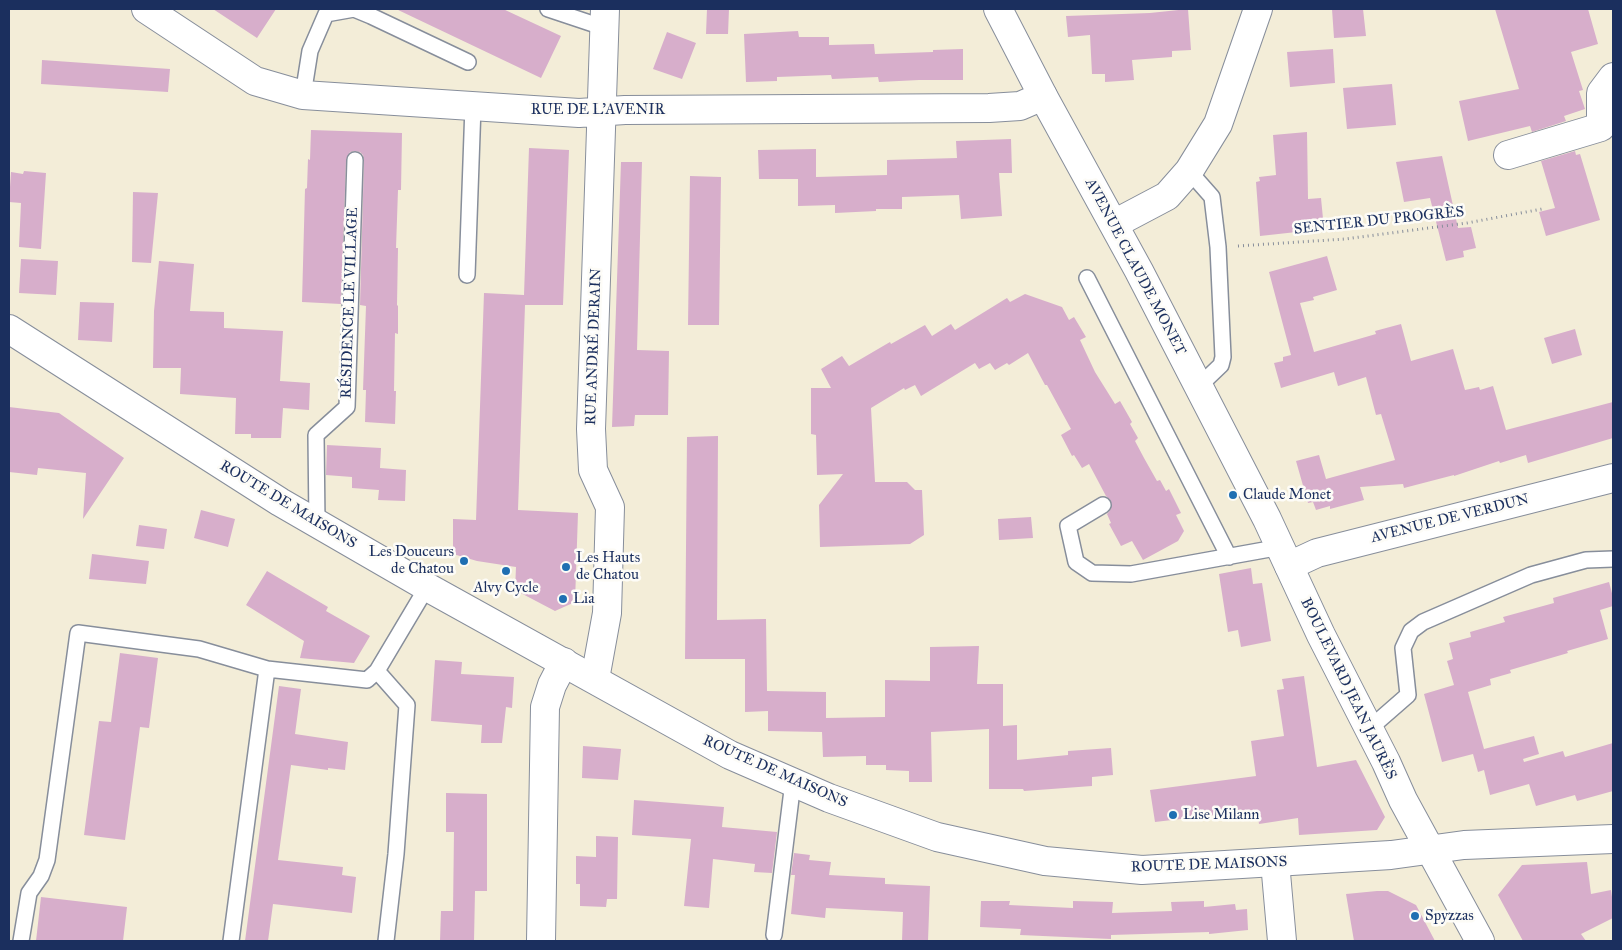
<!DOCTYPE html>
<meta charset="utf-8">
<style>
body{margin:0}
#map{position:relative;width:1622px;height:950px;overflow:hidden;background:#f3edd8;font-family:"IM FELL Great Primer",serif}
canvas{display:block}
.frame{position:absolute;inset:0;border:10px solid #1b2f5e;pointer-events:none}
</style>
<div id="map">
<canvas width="1622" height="950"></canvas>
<div class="frame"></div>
</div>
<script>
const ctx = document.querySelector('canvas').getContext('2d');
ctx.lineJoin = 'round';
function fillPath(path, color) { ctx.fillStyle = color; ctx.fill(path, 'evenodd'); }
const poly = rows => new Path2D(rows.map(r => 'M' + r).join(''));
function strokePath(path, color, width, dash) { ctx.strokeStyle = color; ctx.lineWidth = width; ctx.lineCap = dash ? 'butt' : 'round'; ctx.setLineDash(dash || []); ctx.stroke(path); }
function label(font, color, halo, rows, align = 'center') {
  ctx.font = font + ' "IM FELL Great Primer",serif'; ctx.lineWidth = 5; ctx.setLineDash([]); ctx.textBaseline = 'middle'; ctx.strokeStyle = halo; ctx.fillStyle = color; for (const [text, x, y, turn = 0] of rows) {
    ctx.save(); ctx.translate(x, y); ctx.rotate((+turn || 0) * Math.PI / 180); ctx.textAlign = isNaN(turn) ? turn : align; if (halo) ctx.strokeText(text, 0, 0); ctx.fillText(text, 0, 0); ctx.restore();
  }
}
fillPath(poly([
 [213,9,276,9,257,38],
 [396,9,503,9,561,36,541,78],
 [707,9,729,9,728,34,706,34],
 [1188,9,1191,50,1172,51,1172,57,1132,60,1134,80,1105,82,1105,74,1092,74,1090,35,1068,37,1066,16,1150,13],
 [1332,9,1363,9,1366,36,1334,38],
 [1495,9,1588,9,1598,44,1571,52,1583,90,1579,91,1585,109,1564,116,1566,121,1532,132,1530,126,1468,141,1459,101,1519,89],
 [798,31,799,37,829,37,829,45,874,44,875,54,933,52,933,50,963,49,963,80,919,80,879,82,878,77,832,79,831,75,777,77,777,81,746,82,744,34],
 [667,32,696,43,682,79,653,69],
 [1333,49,1335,83,1290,87,1287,52],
 [42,60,170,69,168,92,41,84],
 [1392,84,1396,125,1347,129,1343,88],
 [311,130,402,133,401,190,398,190,396,248,398,248,397,305,398,306,398,334,395,333,394,391,396,391,395,424,365,422,366,390,363,390,366,306,360,305,364,160,363,155,360,152,355,151,350,152,346,160,341,304,302,302,305,189,307,188,308,159,310,160],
 [1307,132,1308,199,1321,198,1324,229,1260,236,1256,182,1260,181,1259,177,1276,175,1273,135],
 [1011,139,1012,173,999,173,1002,216,961,219,959,195,902,197,902,209,876,209,876,211,835,213,835,205,798,206,798,179,759,179,758,150,816,149,816,177,887,175,887,160,957,158,956,141],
 [529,148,569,150,563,305,525,305,518,510,578,513,575,602,555,611,515,590,516,567,477,561,453,554,453,519,476,520,484,293,524,295],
 [1575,151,1576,155,1580,154,1600,220,1546,236,1539,212,1555,208,1541,161],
 [1442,156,1458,228,1471,227,1476,248,1463,251,1464,257,1446,261,1430,198,1404,202,1396,162],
 [621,162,642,162,637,350,669,351,668,415,635,415,634,426,612,427],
 [24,171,46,173,41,249,19,247,21,203,9,202,11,172,23,174],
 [690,176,721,177,719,325,688,325],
 [133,192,158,193,151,263,132,262],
 [1327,256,1337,290,1313,297,1314,300,1300,303,1314,352,1376,334,1375,331,1401,324,1411,361,1453,349,1465,390,1479,387,1480,390,1493,386,1506,430,1613,402,1613,438,1528,463,1526,455,1500,463,1499,461,1454,476,1454,475,1404,488,1403,484,1360,487,1364,500,1330,509,1330,506,1316,510,1313,502,1308,503,1296,461,1319,455,1326,479,1395,460,1381,414,1376,415,1366,377,1338,386,1334,372,1281,388,1274,363,1283,361,1283,357,1291,355,1269,272],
 [21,259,58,261,56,295,19,293],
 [159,261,194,264,190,311,224,312,224,328,283,331,280,381,310,383,309,410,283,408,281,438,251,438,251,434,235,434,236,398,180,394,181,368,153,368,154,311],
 [1025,294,1062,307,1069,320,1074,317,1086,337,1080,340,1095,372,1115,404,1120,401,1132,422,1130,424,1138,438,1135,441,1144,458,1157,481,1160,480,1166,491,1169,489,1181,513,1176,515,1184,531,1178,541,1143,560,1132,541,1121,546,1109,524,1111,523,1107,514,1111,509,1111,501,1106,496,1089,464,1082,468,1074,455,1072,456,1061,435,1071,429,1047,385,1045,385,1028,353,1009,365,1007,363,995,370,990,363,979,369,975,363,921,396,915,385,905,390,904,388,871,408,875,482,907,482,915,490,922,490,924,535,910,544,820,547,819,505,843,474,817,475,816,435,811,434,811,388,831,388,821,369,842,356,849,366,890,342,891,344,925,325,932,336,951,324,955,330,1007,298,1010,302],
 [80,302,114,303,112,342,78,340],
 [1575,329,1582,355,1552,364,1544,338],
 [9,407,59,413,124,458,83,519,86,473,38,468,37,475,9,472],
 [718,436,717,620,766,619,767,691,826,692,826,718,885,717,885,680,930,681,930,647,979,646,977,684,1003,684,1003,726,1017,725,1017,760,1068,755,1068,751,1111,748,1113,775,1092,777,1092,786,1024,791,1023,789,989,789,989,729,931,732,932,782,909,782,909,771,886,770,886,765,866,765,866,756,823,757,822,732,768,731,768,711,745,712,745,659,685,659,687,437],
 [327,445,381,448,380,468,406,470,405,501,378,500,379,490,352,488,352,477,326,475],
 [201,510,235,519,228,547,194,538],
 [1031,517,1033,538,999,540,998,519],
 [139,525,167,529,164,549,136,546],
 [92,554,149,561,146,584,89,579],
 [1251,568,1253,584,1262,583,1271,641,1241,647,1238,630,1228,632,1219,574],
 [267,571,328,607,326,611,370,636,354,663,300,658,304,641,246,605],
 [1609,582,1613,597,1613,606,1600,610,1608,639,1567,651,1568,653,1510,670,1511,673,1490,679,1491,685,1468,692,1484,749,1534,736,1539,754,1523,759,1524,762,1563,751,1565,757,1613,743,1613,791,1577,801,1575,795,1536,806,1529,784,1490,795,1484,770,1478,772,1473,754,1442,762,1424,694,1454,685,1447,661,1453,659,1449,643,1471,637,1470,632,1505,622,1503,617,1554,603,1553,598],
 [120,653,158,658,149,728,140,727,125,840,84,835,99,721,111,722],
 [435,660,462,662,461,674,514,677,512,708,506,707,502,743,481,743,482,725,431,721],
 [1304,676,1317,767,1356,760,1385,817,1377,830,1299,835,1298,818,1259,824,1257,810,1155,822,1150,790,1256,776,1251,741,1284,736,1277,690,1284,689,1282,679],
 [279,686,301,689,295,734,348,742,345,770,328,768,328,770,291,765,278,860,343,867,342,875,356,877,352,913,273,904,268,941,245,941],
 [583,746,621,749,618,780,582,778],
 [446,793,487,794,487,891,475,891,474,941,440,941,441,911,453,911,454,832,446,832],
 [634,800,724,807,722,827,777,832,772,873,754,872,755,864,713,859,709,908,684,906,691,839,632,835],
 [596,836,618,837,617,899,607,899,606,907,580,906,580,884,576,884,576,856,596,857],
 [794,853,810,855,809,860,831,862,829,875,885,878,885,884,930,886,928,941,902,941,903,912,826,908,825,918,791,914,795,875,791,875],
 [1587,862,1591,894,1611,890,1613,904,1613,918,1581,934,1586,941,1523,941,1498,895,1522,865],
 [1377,891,1388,891,1416,905,1435,941,1354,941,1346,894],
 [41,897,127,907,123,941,36,941],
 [981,901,1010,901,1009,905,1073,908,1073,901,1113,902,1112,913,1172,911,1171,902,1204,901,1204,907,1235,904,1236,910,1247,909,1248,930,1209,934,1209,932,1111,935,1111,939,1020,935,1021,929,980,927]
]), '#d7aecb');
const lane = poly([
 [548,9,605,28],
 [326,14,354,9,371,16,468,62],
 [303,95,310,51,326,14],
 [1189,171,1212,197,1218,247,1223,357,1221,365,1198,387],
 [467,275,473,106],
 [1087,278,1229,557],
 [1103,505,1068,526,1076,562,1092,573,1131,574,1281,547],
 [317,524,316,435,347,407,355,160],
 [377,671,407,705,396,854,386,941],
 [1369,729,1408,695,1403,648,1411,631,1423,622,1531,575,1586,560,1613,559],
 [774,935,793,782],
 [21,941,29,893,41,876,47,860,78,633,199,649,267,669,367,680,377,671,427,587],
 [231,941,267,669]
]);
const street = poly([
 [146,9,255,81,303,95,579,113,625,110,989,108,1020,106,1043,96],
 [1508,155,1601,127,1601,93,1613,77],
 [1114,224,1167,196,1189,171,1218,124,1258,9],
 [1289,566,1317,553,1613,478],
 [595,679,607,613,610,507,593,470,591,429,605,9],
 [1275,862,1282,941],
 [541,941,545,707,552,685,564,662]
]);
const secondary = poly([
 [998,9,1043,96,1139,271,1267,519,1321,635,1386,762,1403,800,1480,941],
 [9,329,280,502,427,587,730,755,829,798,937,837,1045,861,1142,870,1391,855,1464,845,1613,839]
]);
strokePath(lane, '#878e9b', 18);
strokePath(street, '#878e9b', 30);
strokePath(secondary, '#878e9b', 30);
strokePath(poly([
 [1238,246,1345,239,1467,223,1542,209]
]), '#878e9b', 3, [1, 4]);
strokePath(lane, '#fff', 15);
strokePath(street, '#fff', 28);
strokePath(secondary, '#fff', 28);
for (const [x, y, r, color] of [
 [1233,495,5,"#1f6fb2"],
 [464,561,5,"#1f6fb2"],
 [566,567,5,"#1f6fb2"],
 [506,571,5,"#1f6fb2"],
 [563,599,5,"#1f6fb2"],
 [1173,815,5,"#1f6fb2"],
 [1415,916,5,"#1f6fb2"]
]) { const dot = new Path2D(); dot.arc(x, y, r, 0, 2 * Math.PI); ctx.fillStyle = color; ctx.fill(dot); strokePath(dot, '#fdfcf7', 2); }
label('15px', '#1b2f5e', '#fdfcf7', [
 ["RUE DE L'AVENIR",598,110],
 ["SENTIER DU PROGRÈS",1379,221,-6],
 ["AVENUE CLAUDE MONET",1135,267,62],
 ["RÉSIDENCE LE VILLAGE",350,303,-88],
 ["RUE ANDRÉ DERAIN",594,347,-88],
 ["ROUTE DE MAISONS",288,505,31],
 ["AVENUE DE VERDUN",1450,519,-14],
 ["BOULEVARD JEAN JAURÈS",1348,689,64],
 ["ROUTE DE MAISONS",775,772,24],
 ["ROUTE DE MAISONS",1209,865,-2]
]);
label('15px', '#1b2f5e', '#fdfcf7', [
 ["Claude Monet",1243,495],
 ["Les Douceurs",454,552,"right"],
 ["de Chatou",454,569,"right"],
 ["Les Hauts",576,558],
 ["de Chatou",576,575],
 ["Alvy Cycle",506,588,"center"],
 ["Lia",573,599],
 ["Lise Milann",1183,815],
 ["Spyzzas",1425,916]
], 'left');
</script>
